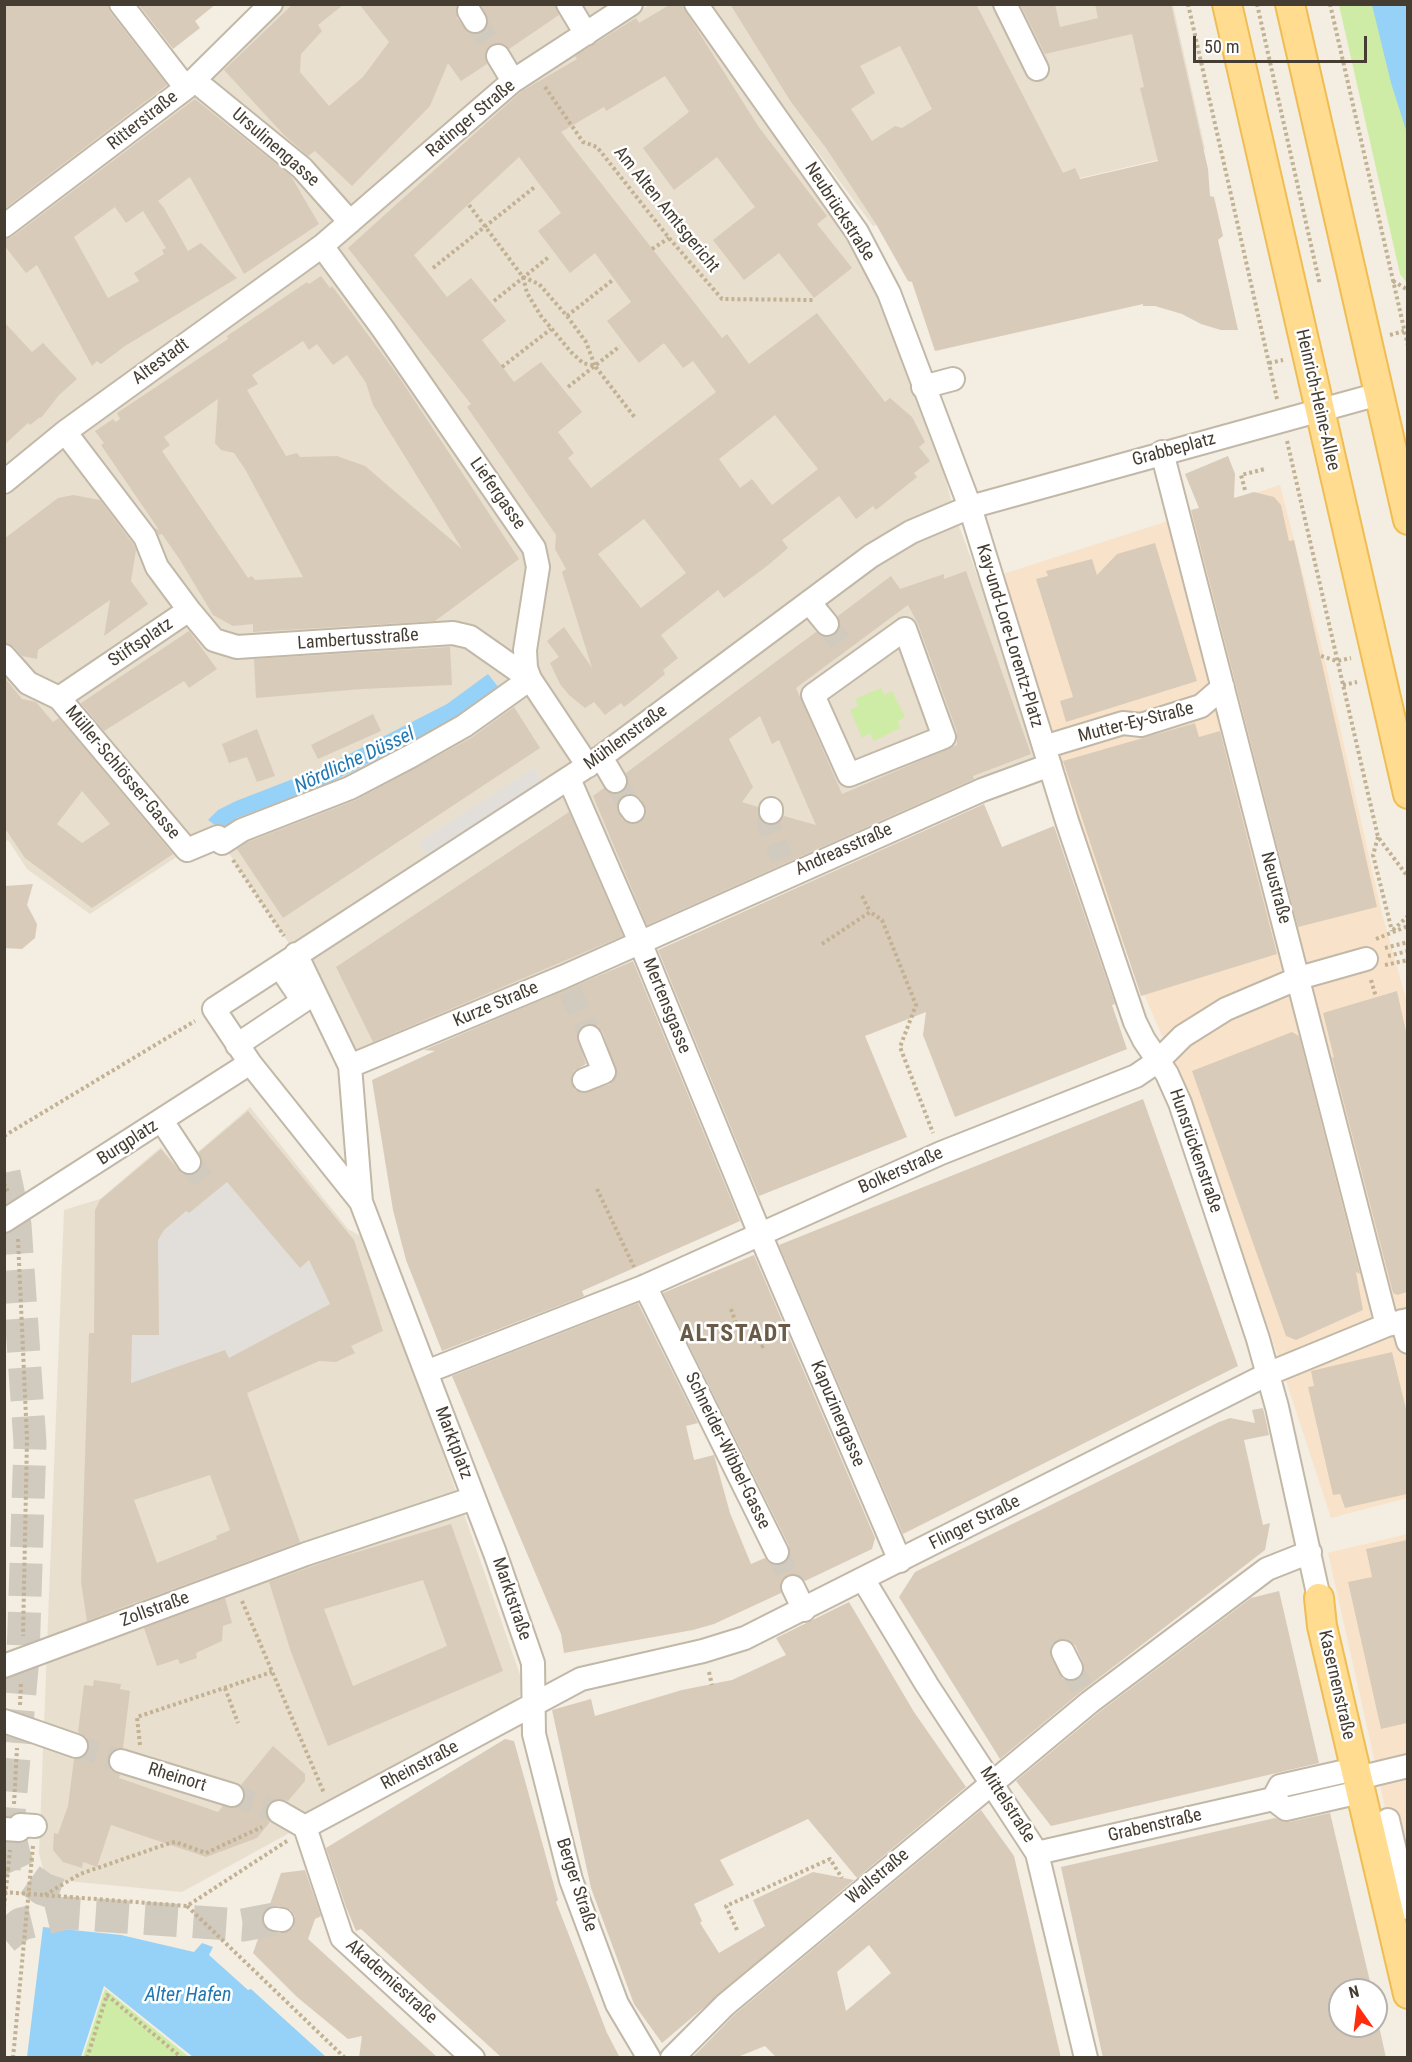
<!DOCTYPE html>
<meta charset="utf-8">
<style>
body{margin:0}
#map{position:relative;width:1412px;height:2062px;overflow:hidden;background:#f3ede2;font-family:"Roboto Condensed",sans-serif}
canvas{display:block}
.frame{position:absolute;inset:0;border:6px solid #453d32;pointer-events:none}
.north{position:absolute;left:1328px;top:1978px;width:60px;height:60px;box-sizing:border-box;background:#fff;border:2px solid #b5b1ad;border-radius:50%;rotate:346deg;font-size:16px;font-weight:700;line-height:24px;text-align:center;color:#453d32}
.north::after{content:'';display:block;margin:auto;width:21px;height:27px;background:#ff2c0d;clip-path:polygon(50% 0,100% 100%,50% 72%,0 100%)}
.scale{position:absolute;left:1193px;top:36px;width:174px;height:27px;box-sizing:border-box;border:3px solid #453d32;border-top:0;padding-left:8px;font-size:18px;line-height:21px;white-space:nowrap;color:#453d32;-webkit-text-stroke:4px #fff;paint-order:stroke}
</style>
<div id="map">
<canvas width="1412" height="2062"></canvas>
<div class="frame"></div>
<div class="north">N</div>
<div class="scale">50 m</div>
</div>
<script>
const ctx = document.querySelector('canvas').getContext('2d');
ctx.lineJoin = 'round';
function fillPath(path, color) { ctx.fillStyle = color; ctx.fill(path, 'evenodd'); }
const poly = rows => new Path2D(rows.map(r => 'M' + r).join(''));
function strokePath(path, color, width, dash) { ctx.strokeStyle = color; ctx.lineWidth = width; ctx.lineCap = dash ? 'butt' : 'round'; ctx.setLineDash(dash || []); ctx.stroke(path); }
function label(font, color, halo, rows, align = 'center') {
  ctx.font = font + ' "Roboto Condensed",sans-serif'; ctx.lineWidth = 5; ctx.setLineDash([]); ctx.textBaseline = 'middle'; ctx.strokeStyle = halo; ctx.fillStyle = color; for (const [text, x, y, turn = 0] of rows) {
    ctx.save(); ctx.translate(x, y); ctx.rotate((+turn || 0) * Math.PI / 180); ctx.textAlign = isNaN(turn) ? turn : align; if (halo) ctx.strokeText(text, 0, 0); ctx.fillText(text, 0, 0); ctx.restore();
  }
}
fillPath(poly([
 [5,5,115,5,185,97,278,5,620,5,327,232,5,472],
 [649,5,684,5,864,259,935,439,955,515,1045,761,355,1058,296,954,218,837,187,850,90,914,27,869,8,840,5,842,5,494,74,436,519,86],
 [708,5,1173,5,1205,149,873,226],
 [250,1107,348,1229,364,1238,425,1402,525,1689,502,1716,182,1892,46,1879,39,1854,64,1210,100,1199,161,1147,179,1168]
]), '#e8dfcf');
fillPath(poly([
 [1280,485,1323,652,1382,914,1407,1002,1407,1498,1331,1518,1277,1353,1183,1085,1037,744,997,576],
 [1407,1534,1407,1905,1328,1553]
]), '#f8e3ca');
fillPath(poly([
 [1339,5,1407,5,1407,283,1400,274],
 [881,688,884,695,892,691,905,717,898,721,900,728,874,741,870,733,862,738,850,710,858,706,855,699],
 [105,1989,189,2057,83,2057]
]), '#ceeca5');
fillPath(poly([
 [534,768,544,784,428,856,419,842],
 [219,1173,300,1268,316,1255,314,1270,330,1304,229,1358,224,1349,210,1356,130,1406,132,1335,159,1335,158,1240,164,1230,186,1211,189,1213,204,1201]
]), '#e2dfdb');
fillPath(poly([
 [1372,5,1407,5,1407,133,1391,83],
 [488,674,499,688,458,718,327,784,237,818,222,830,208,820,218,810,236,801,324,767,447,704],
 [43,1927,121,1935,194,1952,202,1943,213,1947,209,1955,248,1990,251,1989,326,2057,193,2057,104,1986,81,2057,27,2057]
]), '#96d2f7');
fillPath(poly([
 [4,4,108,4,110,12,167,85,4,209],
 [138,4,216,4,195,21,200,28,173,49],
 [293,4,344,4,318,25,322,31,301,54,300,72,329,106,363,77,389,42,359,4,457,4,457,18,468,32,475,34,482,32,488,21,481,4,555,4,559,15,509,49,498,43,491,45,485,56,487,64,461,81,448,63,430,106,352,186,315,151,308,156,285,136,224,70],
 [671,4,681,4,758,126,827,216,817,224,852,268,814,298,779,253,744,280,713,240,755,207,717,157,674,190,643,148,689,112,665,76,606,111,604,107,561,132,722,338,727,334,749,364,817,313,885,402,890,398,912,417,925,442,919,447,930,461,914,473,917,477,876,510,873,506,856,519,839,496,782,540,788,548,767,566,724,598,718,590,661,635,678,658,663,670,665,674,647,689,624,707,621,703,605,715,594,702,585,708,569,695,560,684,550,663,559,657,547,641,564,627,592,668,562,572,566,569,555,549,556,535,467,407,471,404,348,248,522,91,577,59,575,56,636,18,639,23],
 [519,157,561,213,538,231,570,273,595,253,631,302,607,321,639,363,664,343,683,368,693,361,716,392,591,488,568,458,574,453,558,432,582,412,541,362,514,382,482,340,506,321,471,278,447,297,414,255],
 [775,415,818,469,772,505,752,479,740,488,719,459],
 [644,519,686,573,641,608,598,554],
 [730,4,976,4,1063,173,1075,168,1080,179,1158,161,1140,88,1144,87,1132,34,1045,54,1020,4,1055,4,1060,27,1098,18,1095,4,1171,4,1208,169,1210,196,1214,197,1223,236,1218,240,1238,330,1221,330,1201,324,1182,314,1155,306,1143,306,1143,304,935,351,912,282,908,281,876,224,826,148,791,102],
 [900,46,932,109,902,128,895,126,872,141,851,109,875,93,860,66],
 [195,99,291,176,319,224,244,274,190,177,158,201,164,208,188,251,201,243,237,278,125,346,101,364,97,361,92,366,37,265,26,273,4,245,4,239,12,237],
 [115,207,126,223,143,211,166,248,162,250,164,254,134,273,139,281,108,298,74,237],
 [321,276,330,288,332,286,397,374,519,559,435,621,253,632,253,624,233,626,213,615,180,560,162,534,159,535,155,528,159,530,101,445,104,443,95,431,113,419,116,422,120,419,117,413,228,339,227,336,307,282,309,284],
 [303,341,309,350,317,344,333,365,347,355,366,383,373,405,462,549,365,466,337,456,300,457,297,453,286,456,247,390,258,384,252,375],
 [218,399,215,443,221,450,234,453,245,469,303,577,255,580,252,576,248,578,162,451,170,445,164,437],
 [4,322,32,352,43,343,77,379,59,395,41,418,40,417,30,425,28,423,4,445],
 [1228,456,1235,474,1234,498,1254,492,1274,497,1281,505,1289,541,1294,540,1377,907,1298,927,1191,510,1199,508,1185,474],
 [73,495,100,500,133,544,136,550,131,581,148,604,104,636,110,600,38,650,37,659,22,656,14,647,4,643,4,539,58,498],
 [1155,543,1197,681,1066,722,1060,701,1073,697,1036,579,1048,576,1046,571,1092,559,1097,575,1117,554],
 [966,571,1031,754,973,776,974,779,647,925,593,796,604,788,614,794,622,792,628,782,626,773,816,632,823,637,835,635,840,628,838,616,891,576,900,589,944,574,944,579],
 [908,605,918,624,957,732,957,745,842,794,796,688],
 [760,716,772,744,779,740,816,825,784,816,777,824,765,824,759,818,758,807,742,802,753,787,729,739],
 [628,794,640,798,646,809,645,817,635,824,623,820,617,809,618,801],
 [189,631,217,669,189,688,184,681,104,731,81,703],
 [450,647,452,685,362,689,256,698,254,659],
 [4,677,22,699,36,702,53,722,59,718,173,854,92,908,25,858,4,827],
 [82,791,110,824,82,843,57,824],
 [514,707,540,748,283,918,237,849,248,842,356,800,471,738],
 [373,714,381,731,318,759,311,745],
 [1195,723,1199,737,1220,731,1277,954,1141,996,1063,761],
 [257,729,275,776,257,782,247,757,229,763,222,744],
 [984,804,1002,847,1054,826,1115,1004,1112,1005,1127,1049,955,1117,923,1035,926,1012,865,1036,907,1137,759,1196,658,950],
 [569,812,623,936,373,1042,336,967],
 [33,884,27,905,37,924,35,938,22,949,4,948,5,886],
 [633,961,740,1221,582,1291,584,1296,442,1351,406,1260,393,1210,372,1080,435,1051,424,1050],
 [586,1024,598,1026,602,1031,617,1073,610,1084,583,1093,575,1090,571,1079,574,1071,586,1064,577,1036],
 [1397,991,1407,1036,1407,1292,1397,1295,1393,1293,1332,1057,1334,1058,1323,1013],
 [1292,1032,1299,1036,1360,1274,1356,1272,1363,1310,1296,1340,1286,1336,1192,1071],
 [1143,1099,1238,1366,903,1534,779,1245],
 [248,1111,354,1240,383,1331,351,1346,355,1353,336,1362,319,1361,247,1393,300,1542,135,1603,134,1601,134,1603,87,1621,81,1582,89,1333,94,1333,95,1210,100,1200,161,1149,182,1174,197,1173,202,1162,199,1152],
 [227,1182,300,1268,309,1260,330,1304,229,1358,225,1350,131,1383,132,1335,159,1335,158,1240,164,1230,186,1211,189,1213],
 [210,1475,230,1530,216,1536,217,1539,157,1563,134,1500],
 [754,1255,875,1538,872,1549,805,1581,800,1576,788,1575,782,1580,781,1593,714,1624,693,1630,564,1653,561,1634,452,1376,638,1303,698,1423,686,1426,694,1460,714,1455,730,1513,751,1564,765,1558,770,1563,782,1564,789,1559,789,1546,663,1293],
 [1392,1352,1407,1413,1407,1494,1345,1508,1340,1494,1333,1495,1308,1387,1314,1386,1311,1371],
 [1263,1408,1269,1435,1244,1440,1263,1525,1270,1523,1265,1550,1082,1691,1000,1759,899,1597,915,1572,1219,1422,1230,1418,1255,1423,1252,1410],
 [1064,1639,1075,1645,1083,1663,1083,1675,1076,1680,1063,1679,1051,1657,1052,1644],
 [451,1524,503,1671,328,1746,291,1652,269,1582,330,1560],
 [423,1580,447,1646,353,1686,324,1609],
 [1407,1540,1407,1723,1381,1729,1348,1582,1372,1577,1366,1549],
 [1279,1591,1319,1763,1051,1826,1016,1781,1098,1713,1251,1598],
 [225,1598,232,1623,223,1626,222,1641,196,1653,197,1658,180,1664,178,1659,157,1666,144,1628],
 [849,1602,914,1712,966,1787,857,1878,808,1819,720,1860,734,1885,694,1904,702,1921,700,1923,719,1953,765,1926,753,1900,813,1872,854,1880,662,2043,634,2004,591,1888,552,1710,591,1699,595,1716,682,1690,732,1680,786,1655,776,1638],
 [94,1680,121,1684,120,1689,130,1691,123,1748,112,1751,108,1758,111,1770,120,1775,119,1778,218,1812,223,1806,234,1808,242,1804,245,1793,241,1785,273,1746,305,1774,305,1781,288,1801,278,1799,268,1805,266,1813,270,1822,257,1838,206,1857,111,1825,97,1867,83,1862,82,1868,63,1862,53,1850,54,1833,58,1834,68,1806,74,1759,84,1757,89,1750,87,1738,78,1732,84,1685,93,1686],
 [505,1739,514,1741,558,1900,556,1902,607,2033,620,2058,502,2058,361,1929,356,1931,346,1907,326,1848],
 [981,1810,1014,1856,1061,2058,777,2058,765,2046,735,2058,692,2058,734,2015],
 [869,1945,891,1973,846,2011,837,1972],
 [1330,1813,1372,1990,1340,1990,1340,2026,1379,2026,1386,2058,1103,2058,1061,1867,1275,1818,1289,1822],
 [305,1870,321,1916,315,1919,308,1939,438,2058,359,2058,362,2036,348,2039,297,1997,253,1953,263,1925,267,1930,280,1933,293,1928,295,1916,291,1910,277,1906,269,1907,281,1873]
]), '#d9cbb9');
strokePath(poly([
 [475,21,498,56],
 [827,624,846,651],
 [615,781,630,807],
 [771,812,768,823,782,858],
 [570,991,590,1037],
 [189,1162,206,1183],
 [777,1552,793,1587],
 [1071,1668,1085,1693],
 [76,1746,121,1761],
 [232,1795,279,1812]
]), '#d0cabf', 22, [22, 11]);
strokePath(poly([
 [4,1173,15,1225,30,1443,23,1657,4,1869],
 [10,1837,15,1859,22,1874,43,1889,69,1898],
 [4,1938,21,1924,67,1913,243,1925,275,1919]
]), '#d0cabf', 33, [33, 16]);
const minor = poly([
 [121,4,186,88],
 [568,4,586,34],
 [696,4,857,232,889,293,970,507,1067,821,1135,1022,1144,1040,1167,1074,1180,1103,1258,1339,1277,1407,1319,1598],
 [1005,4,1037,69],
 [469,11,475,21],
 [498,56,513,81],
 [194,80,302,168,350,222],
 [4,226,186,88,271,4],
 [322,246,383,329,534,548,538,567,525,650,526,668,530,679,588,766],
 [923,387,953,379],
 [1162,452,1387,1325],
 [4,482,65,432,322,246,513,81,631,4],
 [809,602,827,624],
 [189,610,214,640,237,647,453,633,470,637,530,679,464,726,411,756,350,788,242,830,222,843],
 [905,629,944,737,849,775,813,695,905,629],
 [4,656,28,683,59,698,187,850,218,837],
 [59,698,189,610,157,567,145,537,65,432],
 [1044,747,1123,723,1141,725,1201,706,1223,687],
 [601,757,615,781],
 [569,779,640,942,760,1234,900,1561],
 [630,807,633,811],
 [771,812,771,809],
 [296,954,350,1066,361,1202,495,1553,533,1663,534,1734,571,1880,617,2004,649,2058],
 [237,1045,303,1001,280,967],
 [350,1066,563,977,982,790,1050,765],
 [584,1080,604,1072,590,1037],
 [162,1121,189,1162],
 [361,1202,250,1063,214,1009,601,757,871,556,911,532,970,507,1379,394],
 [4,1221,250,1063],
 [645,1286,777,1552],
 [1402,1321,1408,1342],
 [426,1372,643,1287,941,1153,1136,1076,1158,1061,1183,1036,1226,1009,1299,978,1366,959],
 [863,1579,927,1685,1037,1853,1086,2058],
 [793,1587,804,1610],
 [1063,1652,1071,1668],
 [4,1666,306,1554,474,1498],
 [4,1721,76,1746],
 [121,1761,232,1795],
 [1358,1778,1408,1766],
 [1273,1799,1286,1809,1360,1792],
 [279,1812,305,1827],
 [1388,1820,1408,1908],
 [305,1827,581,1679,703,1651,745,1638,1270,1373,1387,1325,1408,1320],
 [305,1827,342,1938,473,2058],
 [4,1829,19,1830,20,1825,35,1826],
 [1037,1853,1273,1799,1280,1786,1355,1769],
 [275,1919,282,1920],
 [672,2058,725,2005,1090,1702,1267,1569,1310,1552]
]);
const major = poly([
 [1227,4,1408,794],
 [1290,4,1408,520],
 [1319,1598,1322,1626,1408,1994]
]);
strokePath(minor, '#c2b8a7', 26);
strokePath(major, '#efbd53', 32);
strokePath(poly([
 [1188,4,1277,399],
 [1257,4,1320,285],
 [1330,4,1408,346],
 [545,87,583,142,597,147,669,238,722,299,814,300],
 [469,205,523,277,527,293,541,316,571,352,583,363,595,366,636,419],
 [652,249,669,238],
 [433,268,536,186],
 [523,277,539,284,567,316,586,342,595,366],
 [1393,281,1408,290],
 [494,301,550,256],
 [567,316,614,279],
 [1390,335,1404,331],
 [1269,363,1283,360],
 [502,367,551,329],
 [568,387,620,346],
 [1287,441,1378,837,1408,877],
 [1245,490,1241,475,1265,469],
 [1321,656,1337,661,1351,658],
 [1343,685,1357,682],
 [1378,837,1373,855,1392,931],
 [233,860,284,936],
 [862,896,870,912],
 [1393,930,1408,916],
 [1376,939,1408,926],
 [822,944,870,912,882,920,916,1005,900,1047,933,1133],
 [1385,948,1408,942],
 [1388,956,1408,951],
 [1385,965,1408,960],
 [1371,980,1376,997],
 [4,1136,195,1021],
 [4,1183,9,1194],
 [597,1189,634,1267],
 [18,1239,27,1439,23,1636],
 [731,1309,743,1343],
 [761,1347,766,1345],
 [242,1601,324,1793],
 [709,1672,712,1685],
 [225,1688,238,1723],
 [20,1705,21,1682],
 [140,1745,137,1717,272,1672],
 [14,1804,17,1748],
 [8,1870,10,1850],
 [4,1892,187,1906,287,1841],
 [45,1895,80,1874,167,1844,175,1842,206,1853,262,1827],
 [187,1906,345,2058],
 [737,1930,726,1906,830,1859,842,1878],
 [13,2058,33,1846],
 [87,2058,107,1995,182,2058]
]), '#c2b193', 4, [3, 3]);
strokePath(minor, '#fff', 22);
strokePath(major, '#ffdc8f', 28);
strokePath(poly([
 [4,1907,8,1870]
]), '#c2b193', 4, [3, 3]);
label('18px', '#453d32', '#fff', [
 ["Ratinger Straße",471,119,-40],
 ["Ritterstraße",143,121,-38],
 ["Ursulinengasse",275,148,41],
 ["Am Alten Amtsgericht",666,210,51],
 ["Neubrückstraße",839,212,57],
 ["Altestadt",161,362,-36],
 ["Heinrich-Heine-Allee",1317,400,77],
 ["Grabbeplatz",1174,450,-15],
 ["Liefergasse",497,494,55],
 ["Kay-und-Lore-Lorentz-Platz",1009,636,73],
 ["Lambertusstraße",358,640,-4],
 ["Stiftsplatz",141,643,-34],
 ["Mutter-Ey-Straße",1136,723,-14],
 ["Mühlenstraße",626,738,-36],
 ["Müller-Schlösser-Gasse",122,773,50],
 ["Andreasstraße",844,850,-24],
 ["Neustraße",1275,888,75],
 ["Kurze Straße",496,1005,-23],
 ["Mertensgasse",666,1006,68],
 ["Burgplatz",128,1143,-33],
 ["Hunsrückenstraße",1195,1151,71],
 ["Bolkerstraße",901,1171,-24],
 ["Kapuzinergasse",837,1414,67],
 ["Marktplatz",453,1443,69],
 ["Schneider-Wibbel-Gasse",727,1451,64],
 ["Flinger Straße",975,1523,-27],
 ["Marktstraße",511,1599,71],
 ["Zollstraße",155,1610,-20],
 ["Kasernenstraße",1336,1685,77],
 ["Rheinstraße",420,1766,-28],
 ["Rheinort",177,1778,17],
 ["Mittelstraße",1007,1805,57],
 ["Grabenstraße",1155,1826,-13],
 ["Wallstraße",878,1877,-40],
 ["Berger Straße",576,1885,72],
 ["Akademiestraße",391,1982,42]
]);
label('italic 20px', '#2078b2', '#fff', [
 ["Nördliche Düssel",355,761,-25],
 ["Alter Hafen",188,1996]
]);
ctx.letterSpacing = '1.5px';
label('bold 24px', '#695b48', '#fff', [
 ["ALTSTADT",736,1335]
]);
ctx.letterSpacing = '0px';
</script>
